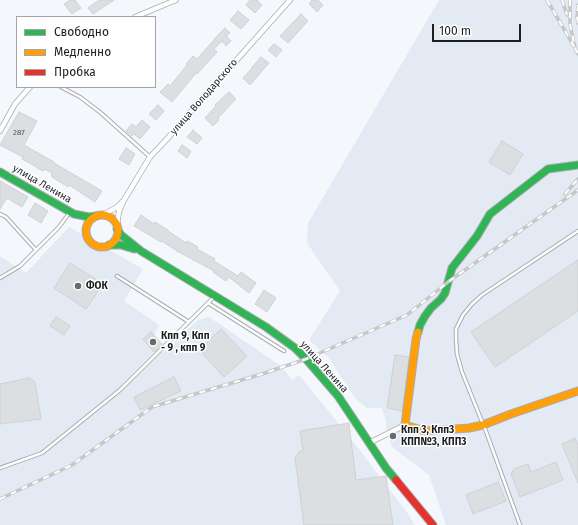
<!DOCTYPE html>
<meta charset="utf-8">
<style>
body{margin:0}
#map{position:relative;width:578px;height:525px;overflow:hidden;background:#f4f7fb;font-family:"Fira Sans",sans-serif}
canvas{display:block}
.legend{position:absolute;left:16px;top:16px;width:140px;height:72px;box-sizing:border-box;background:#fff;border:1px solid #a4a5a6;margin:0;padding:5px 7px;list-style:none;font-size:12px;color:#1c1e20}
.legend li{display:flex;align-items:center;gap:8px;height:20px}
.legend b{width:20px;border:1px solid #a4a5a6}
.scale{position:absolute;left:432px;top:24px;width:89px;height:18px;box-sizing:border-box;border:2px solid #1c1e20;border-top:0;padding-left:5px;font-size:12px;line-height:14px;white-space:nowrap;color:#1c1e20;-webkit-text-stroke:3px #fff;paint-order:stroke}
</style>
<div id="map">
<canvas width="578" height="525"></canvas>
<ul class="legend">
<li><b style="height:5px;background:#30b455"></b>Свободно</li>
<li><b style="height:5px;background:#ff9f0a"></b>Медленно</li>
<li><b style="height:5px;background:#e5322d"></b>Пробка</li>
</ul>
<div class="scale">100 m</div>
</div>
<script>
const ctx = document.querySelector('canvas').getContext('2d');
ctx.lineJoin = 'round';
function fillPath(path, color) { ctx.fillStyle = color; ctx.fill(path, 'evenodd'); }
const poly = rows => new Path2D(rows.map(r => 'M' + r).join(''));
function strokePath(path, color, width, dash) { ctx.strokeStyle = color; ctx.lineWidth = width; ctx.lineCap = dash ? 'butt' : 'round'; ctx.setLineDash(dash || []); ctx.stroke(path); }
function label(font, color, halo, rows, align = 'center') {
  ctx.font = font + ' "Fira Sans",sans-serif'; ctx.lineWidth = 3; ctx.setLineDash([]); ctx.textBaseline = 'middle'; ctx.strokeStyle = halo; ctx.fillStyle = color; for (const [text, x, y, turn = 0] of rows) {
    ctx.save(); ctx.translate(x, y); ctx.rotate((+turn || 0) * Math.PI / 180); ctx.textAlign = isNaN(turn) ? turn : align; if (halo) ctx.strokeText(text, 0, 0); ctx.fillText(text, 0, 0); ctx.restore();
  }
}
fillPath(poly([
 [439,0,578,0,578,525,446,525,429,475,392,447,386,427,386,420,382,408,367,408,356,399,328,357,309,340,340,291,307,243,308,223],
 [69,227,143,269,124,301,159,325,151,341,163,353,198,320,209,317,281,366,292,380,299,375,352,440,408,514,415,525,0,525,0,256,26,273]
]), '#e3eaf3');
const building = poly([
 [70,0,75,0,81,8,72,14,64,4,70,0],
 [99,0,114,0,93,14,88,8,99,0],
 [250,0,257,0,262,5,255,13,246,5,250,0],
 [312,0,318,0,323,5,317,12,309,4,312,0],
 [238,11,249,20,241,29,230,20,238,11],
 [301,14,308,21,288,43,280,36,301,14],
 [225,28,230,33,226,36,231,41,226,46,222,41,214,49,217,52,197,74,196,73,172,102,160,92,168,84,170,86,187,65,186,64,193,56,197,59,214,40,214,39,225,28],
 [274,44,282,50,276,57,268,50,274,44],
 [261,57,269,63,250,85,243,78,253,67,252,67,261,57],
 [229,92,236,99,218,118,219,120,213,126,205,118,216,106,215,105,229,92],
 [158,105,164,111,156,120,149,114,158,105],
 [19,112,37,121,24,145,54,162,54,163,102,191,95,202,69,185,68,187,52,177,52,176,51,175,52,173,45,169,43,171,37,168,37,167,22,159,23,157,0,145,19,112],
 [142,120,150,127,140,139,134,134,132,136,126,131,132,124,136,127,142,120],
 [193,130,202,138,197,144,187,137,193,130],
 [502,141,523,154,510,175,489,162,502,141],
 [182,145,191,151,187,158,178,151,182,145],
 [126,148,135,154,129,165,119,159,126,148],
 [0,181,28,197,22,207,7,198,0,209,0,181],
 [35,203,48,211,41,223,28,215,35,203],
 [141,215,154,224,155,222,168,230,168,231,186,243,187,241,198,247,197,249,215,259,214,261,238,276,241,272,256,283,249,293,229,277,226,281,213,272,214,271,177,251,162,241,161,242,146,233,134,226,141,215],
 [578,260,578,311,495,367,471,332,578,260],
 [70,263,103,284,86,309,54,288,70,263],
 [264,290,276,298,267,312,255,304,264,290],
 [56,317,70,326,64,335,50,326,56,317],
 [221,329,247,356,224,377,199,350,221,329],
 [151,332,162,344,154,352,143,339,151,332],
 [395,355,409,357,402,411,387,408,395,355],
 [174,377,181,391,140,410,134,397,174,377],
 [29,378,35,382,41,419,0,424,0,384,29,378],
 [349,423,356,480,386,476,393,525,304,525,295,458,300,451,303,451,300,431,349,423],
 [575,438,578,445,578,483,562,444,575,438],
 [556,462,563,480,520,497,511,474,514,469,528,464,531,472,556,462],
 [498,482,506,501,473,514,466,495,498,482]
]);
fillPath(building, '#dcdfe2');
strokePath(building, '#cfd1d4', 1);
const lane = poly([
 [61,87,80,97,101,113,150,157],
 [0,214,6,217,36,250],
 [117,276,189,322],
 [0,278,20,266,59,227,70,212],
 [208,303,284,351],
 [0,468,42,453,120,390,214,297],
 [520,525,487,434,462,372,457,354,456,339,456,329,463,315,472,304,482,295,578,231]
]);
const street = poly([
 [135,17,176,0],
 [0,131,15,104,30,87],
 [103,215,117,207,122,202],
 [117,225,119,211,124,200,150,157,167,139,185,118,290,0],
 [369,443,405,425]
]);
const fast = poly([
 [0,172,74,214,89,217,96,216],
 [117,229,121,235,141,251,266,327,295,348,306,359,338,396,386,468,396,480],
 [109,245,121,245,134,249],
 [418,332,420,325,425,316,431,308,441,299,445,293,452,268,477,236,490,214,548,169,578,165]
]);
const slow = poly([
 '86 231a16 16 0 1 1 32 0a16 16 0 1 1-32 0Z',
 [418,332,416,339,405,425,425,431,469,428,483,425,511,414,578,391]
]);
const jam = poly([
 [396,480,433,525]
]);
strokePath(lane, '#aaacaf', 4.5);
strokePath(street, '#aaacaf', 6);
strokePath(fast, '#aaacaf', 9);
strokePath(slow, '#aaacaf', 9);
strokePath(jam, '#aaacaf', 9);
strokePath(lane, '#fdfefe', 2.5);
strokePath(street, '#fdfefe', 4.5);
strokePath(fast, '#30b455', 7);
strokePath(slow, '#ff9f0a', 7);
strokePath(jam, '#e5322d', 7);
const rail = poly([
 [547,0,575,48],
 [562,0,567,15],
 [570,0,570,24,575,48,578,54],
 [578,5,577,17,578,23],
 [565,194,578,179],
 [0,499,72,465,152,407,265,373,306,359,407,315,448,282,578,190]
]);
strokePath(rail, '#c6c7c7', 3.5);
strokePath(rail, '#fff', 2, [6]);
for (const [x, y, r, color] of [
 [78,286,4,"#686a6d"],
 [153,342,4,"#686a6d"],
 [393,436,4,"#686a6d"]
]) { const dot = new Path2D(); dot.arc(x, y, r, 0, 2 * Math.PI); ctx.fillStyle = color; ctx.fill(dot); strokePath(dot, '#fff', 1.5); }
label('8px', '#4d4f52', null, [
 ["287",19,133]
]);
label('10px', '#1c1e20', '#fff', [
 ["улица Володарского",204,97,-49],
 ["улица Ленина",42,184,30],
 ["улица Ленина",324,367,48]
]);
label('bold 10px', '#1c1e20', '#fff', [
 ["ФОК",86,286],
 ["Кпп 9, Кпп",161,336],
 ["- 9 , кпп 9",161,348],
 ["Кпп 3, Кпп3",401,430],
 ["КПП№3, КПП3",401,442]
], 'left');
</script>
